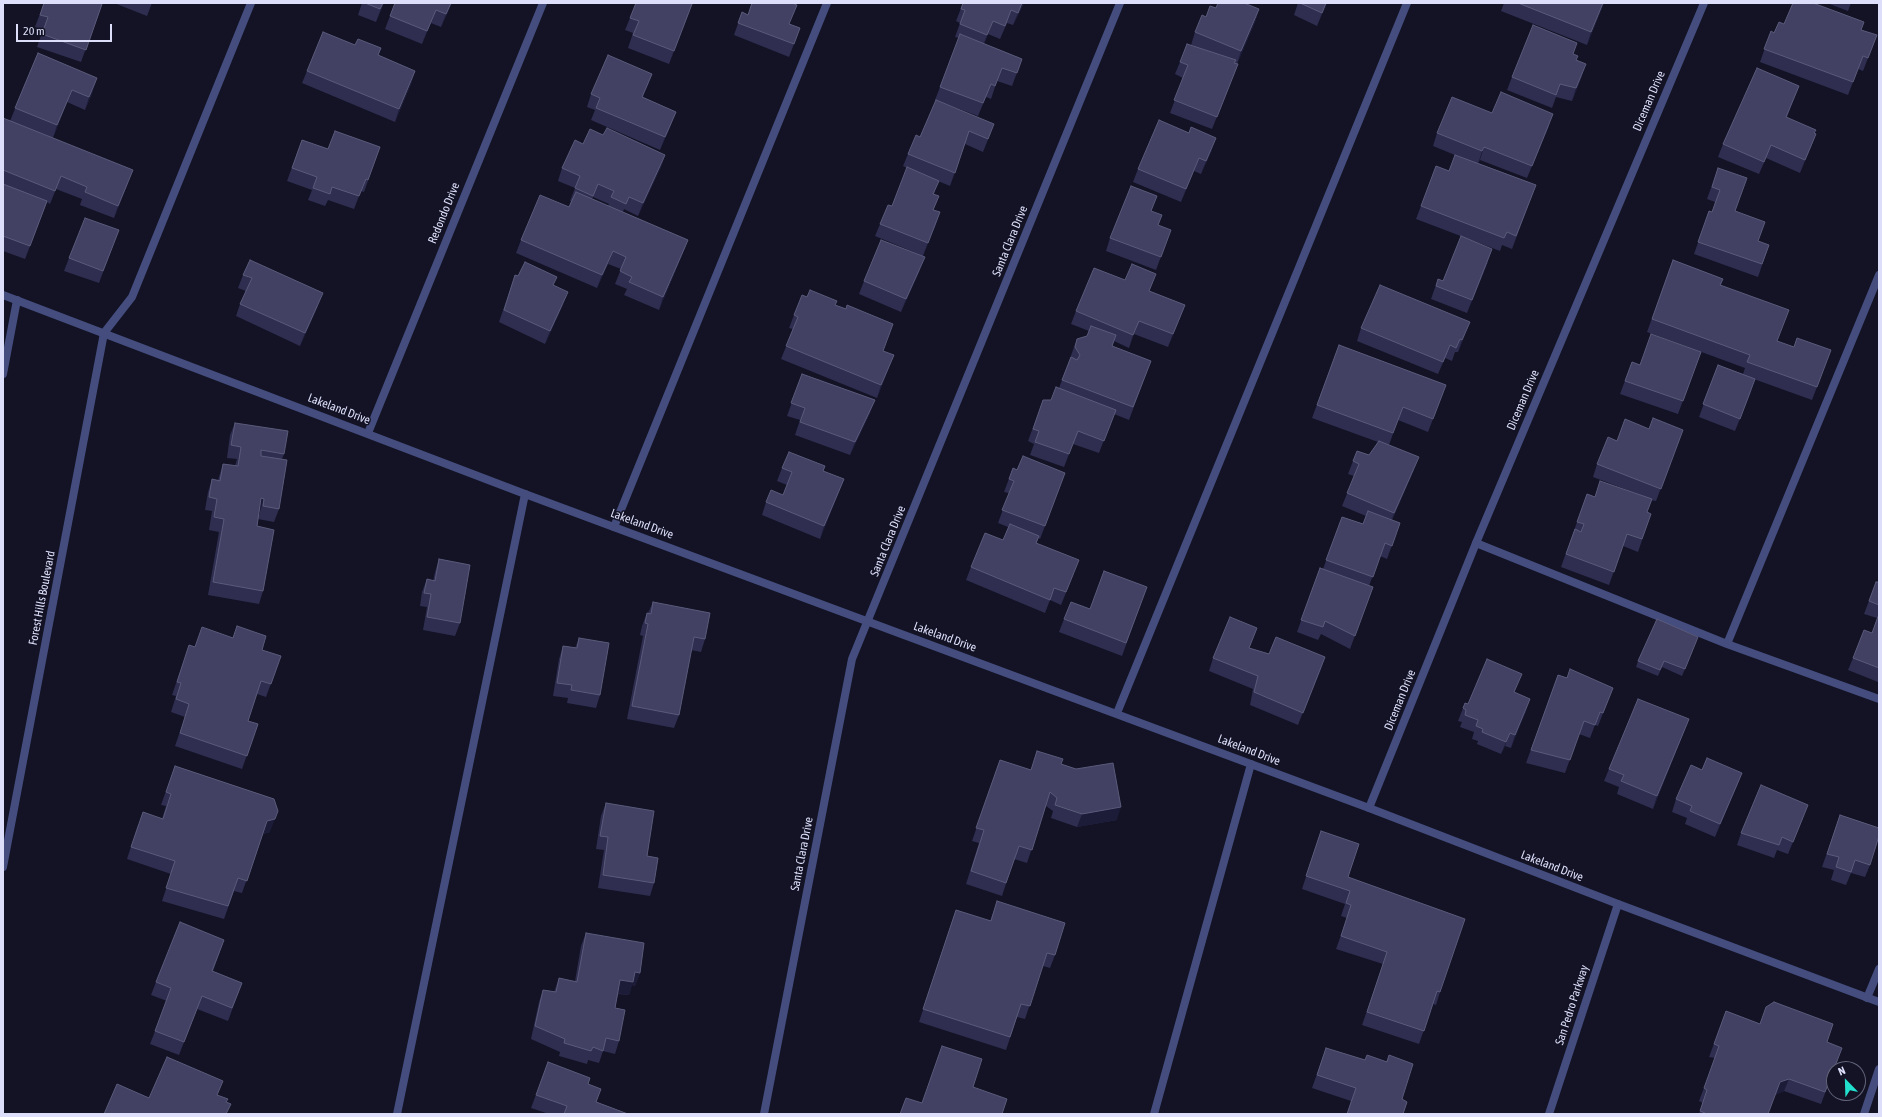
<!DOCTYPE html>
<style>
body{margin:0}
#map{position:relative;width:1882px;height:1117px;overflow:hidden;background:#131325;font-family:"Asap Condensed",sans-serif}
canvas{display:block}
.frame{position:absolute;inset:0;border:4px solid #dcdefa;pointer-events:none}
.north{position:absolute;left:1826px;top:1061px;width:40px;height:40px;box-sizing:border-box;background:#131325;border:1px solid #63647a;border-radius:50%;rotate:337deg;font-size:11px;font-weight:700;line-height:16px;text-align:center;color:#dcdefa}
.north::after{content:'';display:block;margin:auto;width:14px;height:18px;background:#22e0ce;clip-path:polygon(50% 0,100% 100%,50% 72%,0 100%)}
.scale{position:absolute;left:16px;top:24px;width:96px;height:18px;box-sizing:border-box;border:2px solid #dcdefa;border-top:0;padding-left:5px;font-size:12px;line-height:14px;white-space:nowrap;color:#dcdefa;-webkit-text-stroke:3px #131325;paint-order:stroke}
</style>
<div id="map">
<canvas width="1882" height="1117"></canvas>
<div class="frame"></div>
<div class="north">N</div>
<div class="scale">20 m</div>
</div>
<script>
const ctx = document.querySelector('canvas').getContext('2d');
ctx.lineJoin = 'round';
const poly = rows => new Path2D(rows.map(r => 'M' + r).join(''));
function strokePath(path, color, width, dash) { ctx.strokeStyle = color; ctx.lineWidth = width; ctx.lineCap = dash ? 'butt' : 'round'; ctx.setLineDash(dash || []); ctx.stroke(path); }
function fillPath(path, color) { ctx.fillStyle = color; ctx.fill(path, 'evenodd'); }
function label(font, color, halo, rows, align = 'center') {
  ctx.font = font + ' "Asap Condensed",sans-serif'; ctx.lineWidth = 3; ctx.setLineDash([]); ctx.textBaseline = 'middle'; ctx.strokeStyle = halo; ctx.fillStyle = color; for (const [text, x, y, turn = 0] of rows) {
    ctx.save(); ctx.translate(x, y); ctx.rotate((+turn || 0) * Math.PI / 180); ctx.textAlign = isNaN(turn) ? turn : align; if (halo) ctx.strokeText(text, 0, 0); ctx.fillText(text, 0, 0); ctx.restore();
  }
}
strokePath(poly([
 [104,333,132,297,251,3],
 [614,527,827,3],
 [1476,543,1727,644,1879,699],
 [1727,644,1879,275],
 [1117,713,1407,3],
 [397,1114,525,494],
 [1154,1114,1251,764],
 [1864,1114,1879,1069]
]), '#444d7e', 8);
strokePath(poly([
 [3,374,17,300],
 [368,433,543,3],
 [1369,808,1476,543,1704,3],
 [3,867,104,333],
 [1867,998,1879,969],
 [764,1114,852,659,1120,3],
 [1549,1114,1618,904]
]), '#444d7e', 8);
strokePath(poly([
 [3,295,525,494,1369,808,1618,904,1879,1002]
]), '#444d7e', 8);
fillPath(poly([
 [44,3,102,4,81,62,37,47,43,30,35,27],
 [114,3,152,3,147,16],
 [362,3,384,3,376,22,358,15],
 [395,3,452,3,441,27,431,23,422,44,385,29],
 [963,3,1024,3,1013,25,1007,23,1000,39,988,34,984,44,1022,59,1012,86,997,81,991,99,986,97,978,116,935,100,959,38,955,37,960,23,956,21],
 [1298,3,1327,3,1317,26,1294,15],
 [1504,3,1604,3,1587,45,1501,11],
 [1827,3,1851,3,1848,11],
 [692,4,669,64,628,48,633,33,625,30,630,18],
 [1216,8,1259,9,1255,22,1237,64,1238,64,1233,77,1212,129,1170,113,1183,78,1175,74,1180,62,1194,46,1191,45,1195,32,1206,17],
 [742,12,748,15,789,24,800,28,789,57,734,35],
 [1784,24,1861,30,1877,35,1863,71,1858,69,1848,95,1760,62,1771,31,1774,33],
 [355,45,381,48,378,55,415,71,411,84,395,122,302,83,307,71],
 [38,53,93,91,85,110,67,102,53,138,128,183,114,218,80,205,82,199,56,189,50,204,47,202,25,259,3,251,3,118,10,121],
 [1573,54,1577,60,1582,76,1572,101,1556,97,1552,108,1507,90,1512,77],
 [652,74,643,97,676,112,671,125,660,150,591,120,595,110,587,107,591,94],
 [1799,86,1787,117,1816,134,1811,147,1800,173,1766,158,1759,174,1718,157,1723,144],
 [936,100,989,137,983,152,965,144,950,186,938,181,934,194,934,210,940,212,923,256,875,236,880,224,892,206,907,168,903,166,908,154,920,137],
 [1549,126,1527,178,1480,160,1478,163,1536,185,1512,249,1502,245,1500,251,1416,219,1436,166,1449,171,1455,155,1433,146,1437,133],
 [603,135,665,155,661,167,638,216,624,209,623,212,688,240,683,253,659,310,624,295,627,289,615,284,621,269,608,264,597,288,516,253,521,240,569,207,571,201,570,201,575,188,558,181,562,168,583,144],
 [593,197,609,204,608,206,592,199],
 [302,140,328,149,380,147,364,192,361,191,354,209,328,200,325,206,308,200,312,190,287,181],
 [1212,150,1201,174,1194,171,1181,202,1133,182,1138,169],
 [1718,168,1735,211,1758,241,1769,245,1758,277,1694,254,1709,211,1712,212,1715,202,1707,199],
 [1152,211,1166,243,1156,270,1106,251,1110,238],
 [119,230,99,283,64,271,69,258],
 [1673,260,1723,279,1721,285,1777,341,1794,347,1831,350,1812,400,1751,378,1751,392,1735,431,1699,417,1718,365,1743,374,1745,368,1647,332],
 [1488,262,1467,313,1431,299,1438,279,1443,281],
 [920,270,901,312,859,294,864,281],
 [243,275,318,306,300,346,236,316,240,304,246,291,238,288],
 [515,275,554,286,563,305,545,344,499,322],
 [1150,291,1185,305,1180,318,1168,347,1134,334,1129,348,1114,341,1112,346,1151,361,1129,420,1114,414,1099,453,1073,444,1064,467,1030,455,1034,444,1028,441,1043,400,1051,400,1059,388,1077,339,1087,336,1089,331,1071,324,1076,311],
 [807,297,836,305,883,351,894,355,877,398,781,359,793,329,789,328,794,315],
 [1361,328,1465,335,1458,352,1455,352,1452,361,1445,358,1438,374,1357,341],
 [1339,345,1446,385,1428,432,1398,420,1389,445,1414,470,1392,520,1400,523,1387,559,1380,556,1369,586,1373,587,1350,649,1321,634,1318,640,1297,632,1320,568,1323,569,1342,517,1363,524,1366,516,1342,506,1354,476,1348,474,1353,461,1369,455,1378,442,1312,418],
 [1701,352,1678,414,1620,394,1632,362,1640,365],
 [802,374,875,400,870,413,850,455,795,435,800,420,787,416],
 [235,423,284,454,282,459,279,509,274,522,258,519,260,512,259,512,257,526,263,591,259,604,208,595,219,532,209,530,212,511,205,510,208,492,212,479,218,480,223,464,235,466,237,459,227,458,230,435],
 [1649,429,1683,430,1656,501,1651,500,1647,512,1651,514,1638,552,1623,546,1609,585,1561,567,1587,494,1595,497,1600,481,1643,496,1593,477,1597,464,1617,441],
 [782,468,823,471,844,479,820,539,762,515,766,502,783,495,787,485,777,481],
 [1013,468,1017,470,1065,473,1040,539,1038,538,1037,543,1074,573,1061,605,1050,600,1045,613,966,580,971,567,1003,540,1008,527,998,523,1009,493,1004,492],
 [439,559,460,623,455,636,423,630,427,607,420,606,422,592,427,579,433,581,435,572],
 [1876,582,1879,582,1879,680,1878,682,1848,670,1853,658,1872,633,1877,618,1864,614],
 [1147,587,1122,656,1059,632,1064,619],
 [653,602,705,639,701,652,691,650,679,715,674,728,627,719,643,636,640,635,642,626,647,613,648,613],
 [1698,637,1682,676,1662,667,1658,676,1636,667,1638,661],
 [579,638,600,695,596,708,567,703,568,698,553,696,559,659,563,646,575,648],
 [189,645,194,647,262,650,281,656,266,697,257,694,248,721,258,724,242,769,175,746,185,717,171,712,176,696,172,695],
 [1250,648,1269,654,1325,657,1298,725,1250,705,1253,689,1209,671,1213,658],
 [1558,675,1567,678,1613,688,1598,726,1595,725,1590,738,1579,734,1565,773,1526,763],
 [1514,693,1530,699,1511,748,1505,746,1501,754,1477,744,1478,741,1472,739,1474,732,1460,727,1462,722,1458,721,1463,708,1468,704],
 [1689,719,1653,809,1617,794,1619,787,1604,781,1609,769],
 [1037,751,1061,764,1117,820,1077,827,1051,818,1053,811,1046,806,1027,863,1014,859,1002,896,966,884,979,843,972,841,1000,760,1031,770],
 [175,766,270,832,263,834,242,893,234,891,224,919,162,901,171,874,127,859,138,825,162,819,166,806,161,805],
 [1702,770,1742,773,1737,786,1715,837,1685,824,1687,818,1672,812,1676,799],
 [606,803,647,856,654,883,650,896,598,888,604,850,596,849,601,816],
 [1840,815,1870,865,1865,877,1851,873,1846,885,1831,880,1834,870,1822,867],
 [1803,818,1788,854,1777,850,1774,858,1737,845,1741,833],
 [1321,831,1348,877,1440,992,1436,1005,1433,1004,1419,1044,1362,1025,1383,964,1336,949,1347,918,1341,916,1345,904,1302,889],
 [997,901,1055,955,1050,968,1043,966,1025,1019,1017,1017,1006,1050,919,1022,956,910,990,921],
 [586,933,640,973,635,986,632,985,629,995,618,994,615,1008,619,1041,615,1054,603,1051,599,1063,588,1060,587,1064,559,1056,560,1052,531,1039,539,1002,543,990,554,992,559,978,575,981,581,946],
 [224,940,213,971,242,983,228,1021,197,1009,179,1055,150,1044,167,1001,151,995,156,982],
 [1726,1011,1760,1024,1827,1042,1842,1048,1821,1104,1784,1091,1775,1095,1768,1114,1699,1114,1703,1103,1699,1101,1715,1058,1709,1057],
 [1326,1048,1365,1060,1386,1062,1389,1055,1402,1099,1403,1114,1347,1114,1351,1101,1312,1088],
 [548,1062,588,1084,597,1102,628,1114,549,1114,531,1108]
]), '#2f2e51');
fillPath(poly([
 [383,3,384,3,376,22],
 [451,3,452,3,441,27,446,14],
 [1022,3,1024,3,1013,25,1018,13],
 [1326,3,1327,3,1326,6,1317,26],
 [1603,3,1604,3,1587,45,1591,32],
 [1259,9,1255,22,1237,64,1241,51],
 [436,10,431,23,422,44,427,31],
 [993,21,988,34,982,48,987,35],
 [1586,64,1582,76,1572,101,1576,88],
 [415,71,411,84,395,122,399,109],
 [652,74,648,86,637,110,642,97],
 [97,78,93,91,85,110,89,97],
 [1799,86,1794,99,1781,130,1786,117],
 [72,90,67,102,53,138,57,125],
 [676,112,671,125,660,150,665,137],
 [1553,114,1549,126,1527,178,1532,166],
 [1816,134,1811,147,1800,173,1805,160],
 [1216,138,1212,150,1201,174,1206,161],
 [1484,147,1480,160,1478,164,1482,151],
 [665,155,661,167,638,216,643,203],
 [1199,158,1194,171,1181,202,1186,189],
 [133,170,128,183,114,218,118,206],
 [940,212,936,225,923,256,928,243],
 [688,240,683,253,659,310,663,297],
 [1492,249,1488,262,1467,313,1472,300],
 [613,251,608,264,597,288,602,275],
 [925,257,920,270,901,312,906,299],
 [568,292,563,305,545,344,550,331],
 [323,293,318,306,300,346,305,333],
 [1185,305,1180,318,1168,347,1173,334],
 [1139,321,1134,334,1129,348,1133,335],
 [1470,322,1465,335,1458,352,1462,340],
 [894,355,889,368,877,398,881,385],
 [1755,379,1751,392,1735,431,1740,419],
 [875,400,870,413,850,455,855,442],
 [1419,457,1414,470,1389,525,1394,513],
 [844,479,839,492,820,539,824,526],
 [261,498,264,499,260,512,257,511],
 [1325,657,1321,670,1298,725,1303,713],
 [1530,699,1526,712,1511,748,1515,735],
 [1689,719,1684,732,1653,809,1657,796],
 [1510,733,1505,746,1501,754,1506,742],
 [1742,773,1737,786,1715,837,1720,824],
 [1121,807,1117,820,1077,827,1082,814],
 [278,811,270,832,262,834,267,821],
 [635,972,640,973,635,986,632,985,629,995,615,993,620,980],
 [1789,1079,1784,1091,1775,1095,1780,1082]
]), '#1c1b38');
const building = poly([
 [44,3,99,3,102,4,86,50,42,34,48,17,40,15,44,3],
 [365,3,383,3,380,9,365,3],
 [395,3,451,3,446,14,436,10,427,31,390,16,395,3],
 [636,3,690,3,692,4,674,51,633,35,639,21,630,18,636,3],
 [752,3,792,3,797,5,789,24,800,28,794,44,738,23,742,12,748,15,752,3],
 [963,3,1022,3,1018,13,1011,10,1005,26,993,21,987,35,960,24,965,10,961,9,963,3],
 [1218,3,1244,3,1259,9,1241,51,1195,32,1202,15,1206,17,1210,6,1216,8,1218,3],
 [1300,3,1326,3,1322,13,1300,3],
 [1518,3,1603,3,1591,32,1518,3],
 [1793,3,1813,3,1864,22,1861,30,1877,35,1868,58,1863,56,1853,82,1764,49,1771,31,1774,33,1779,22,1784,24,1793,3],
 [1533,25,1577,43,1573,54,1578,56,1576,60,1586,64,1576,88,1560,84,1556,95,1512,77,1533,25],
 [323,32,355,45,358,39,381,48,378,55,415,71,399,109,307,71,323,32],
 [960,34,1022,59,1017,73,1002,68,995,86,991,84,983,103,940,87,960,34],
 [1187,44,1236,60,1234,63,1238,64,1217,117,1174,100,1188,65,1180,62,1187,44],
 [38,53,97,78,89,97,72,90,57,125,15,108,38,53],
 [608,55,652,74,642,97,676,112,665,137,596,108,600,98,591,94,608,55],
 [1757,68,1799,86,1786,117,1816,130,1814,133,1816,134,1805,160,1771,145,1764,162,1723,144,1757,68],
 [1501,92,1553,114,1532,166,1484,147,1482,151,1437,133,1452,97,1492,113,1501,92],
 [936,100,994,124,988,139,969,131,955,173,908,154,916,135,920,137,936,100],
 [3,118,133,170,118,206,85,192,87,187,61,176,55,191,3,170,3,118],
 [1159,120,1189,133,1191,127,1216,138,1206,161,1199,158,1186,189,1138,169,1159,120],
 [607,128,665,155,643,203,629,197,626,204,611,197,614,191,598,184,593,196,575,188,580,176,562,168,575,140,583,144,590,129,603,135,607,128],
 [335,131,380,147,368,180,366,179,359,196,332,187,330,194,313,188,317,177,292,168,302,140,328,149,335,131],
 [1455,155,1536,185,1516,236,1507,232,1504,238,1421,206,1436,166,1449,171,1455,155],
 [907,167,939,181,933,194,939,196,933,210,940,212,928,243,880,224,888,205,892,206,907,167],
 [1718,168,1747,178,1735,211,1765,222,1758,241,1769,245,1762,264,1698,242,1709,211,1712,212,1720,190,1712,187,1718,168],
 [3,184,47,201,30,246,3,236,3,184],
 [1131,186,1157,196,1151,211,1162,215,1158,225,1171,230,1161,257,1110,238,1131,186],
 [576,192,688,240,663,297,629,282,632,277,620,271,626,257,613,251,602,275,521,240,540,195,569,207,576,192],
 [85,218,119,230,103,271,69,258,85,218],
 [1461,236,1492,249,1472,300,1436,286,1438,279,1443,281,1461,236],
 [881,240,925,257,906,299,864,281,881,240],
 [250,260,323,293,305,333,240,304,252,278,243,275,250,260],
 [1673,260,1723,279,1720,285,1789,310,1777,341,1794,347,1797,338,1831,350,1817,387,1747,362,1750,355,1652,319,1673,260],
 [525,262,557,277,553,285,568,292,550,331,504,310,515,275,518,276,525,262],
 [1132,264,1156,274,1149,291,1185,305,1173,334,1139,321,1133,335,1076,311,1094,268,1125,280,1132,264],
 [1380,285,1470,322,1462,340,1460,339,1456,348,1450,345,1443,362,1361,328,1380,285],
 [810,290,837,301,835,305,846,309,847,305,893,324,883,351,894,355,881,385,786,346,798,317,794,315,802,295,807,297,810,290],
 [1091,326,1116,335,1112,346,1151,361,1133,407,1062,380,1071,357,1077,360,1080,355,1075,347,1077,339,1087,336,1091,326],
 [1651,334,1701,352,1683,401,1625,381,1632,362,1640,365,1651,334],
 [1339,345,1446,385,1433,419,1403,407,1393,433,1317,405,1339,345],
 [1718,365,1755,379,1740,419,1703,404,1718,365],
 [802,374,875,400,855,442,800,422,805,408,791,403,802,374],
 [1056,387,1116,410,1104,441,1078,431,1069,454,1035,442,1039,431,1033,429,1043,400,1051,400,1056,387],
 [1653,418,1683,430,1661,489,1597,464,1608,437,1617,441,1625,419,1649,429,1653,418],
 [235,423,288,431,284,454,261,450,261,456,287,460,279,509,263,506,264,499,261,498,257,526,274,530,263,591,213,582,224,519,214,517,217,499,209,497,212,479,220,481,223,464,238,466,241,447,231,445,235,423],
 [1379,441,1419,457,1394,513,1347,493,1359,464,1353,461,1357,451,1369,455,1379,441],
 [789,452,825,466,823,471,844,479,824,526,766,502,771,490,783,495,792,472,782,468,789,452],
 [1023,456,1065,473,1045,526,1002,510,1014,481,1009,479,1013,468,1017,470,1023,456],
 [1600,481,1652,499,1647,512,1651,514,1642,539,1627,534,1614,572,1566,554,1575,529,1581,532,1584,524,1577,522,1587,494,1595,497,1600,481],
 [1368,511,1400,523,1392,546,1385,543,1373,577,1326,560,1342,517,1363,524,1368,511],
 [1010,524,1039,536,1036,543,1079,560,1066,592,1054,588,1050,600,971,567,985,533,1003,540,1010,524],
 [439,559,470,565,460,623,427,617,431,594,424,593,427,579,435,581,439,559],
 [1320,568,1373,587,1355,636,1325,621,1323,627,1301,620,1320,568],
 [1104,571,1147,587,1126,643,1064,619,1071,602,1090,609,1104,571],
 [1876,582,1879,582,1879,605,1869,601,1876,582],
 [653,602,710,613,705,639,694,637,679,715,632,706,648,624,645,623,647,613,651,614,653,602],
 [1879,614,1879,668,1853,658,1864,630,1872,633,1879,614],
 [1230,617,1257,628,1249,648,1269,654,1276,637,1325,657,1303,713,1254,692,1258,676,1213,658,1230,617],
 [1657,619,1698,637,1685,669,1664,661,1660,670,1638,661,1657,619],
 [237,626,266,636,262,650,281,656,271,684,261,681,248,721,258,724,247,756,180,733,189,704,176,699,181,683,177,682,189,645,195,647,202,627,233,638,237,626],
 [579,638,609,643,600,695,571,690,572,685,557,683,563,646,577,648,579,638],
 [1487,659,1522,674,1514,692,1530,699,1515,735,1510,733,1506,742,1482,732,1483,729,1476,726,1478,720,1465,715,1466,710,1463,708,1465,703,1468,704,1487,659],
 [1570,669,1613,688,1603,713,1600,712,1595,725,1584,721,1570,760,1531,750,1558,675,1567,678,1570,669],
 [1638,699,1689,719,1657,796,1621,781,1624,775,1609,769,1638,699],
 [1037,751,1063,759,1061,764,1076,769,1113,763,1121,807,1082,814,1055,805,1057,798,1050,792,1032,850,1019,846,1006,883,971,871,984,830,976,828,1000,760,1031,770,1037,751],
 [1707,758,1742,773,1720,824,1690,811,1692,806,1676,799,1691,765,1702,770,1707,758],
 [175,766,274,799,278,811,275,819,267,821,247,881,238,878,228,906,166,888,175,861,131,847,143,812,163,819,171,794,166,792,175,766],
 [1761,785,1808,805,1793,842,1782,837,1779,845,1741,833,1761,785],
 [606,803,654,811,647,856,658,858,654,883,603,875,608,837,600,836,606,803],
 [1840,815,1879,828,1879,836,1870,865,1855,860,1851,872,1836,867,1839,857,1827,854,1840,815],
 [1321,831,1359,844,1348,877,1465,919,1440,992,1437,991,1424,1031,1367,1012,1387,952,1341,936,1351,905,1346,903,1350,891,1306,876,1321,831],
 [997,901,1065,923,1055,955,1047,953,1030,1006,1021,1004,1010,1037,923,1009,956,910,991,921,997,901],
 [180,922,224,940,212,971,242,983,232,1008,202,996,184,1042,155,1031,171,988,156,982,180,922],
 [586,933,644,943,640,973,635,972,633,982,620,980,615,1008,625,1010,619,1041,606,1038,603,1051,593,1047,591,1051,564,1043,565,1039,535,1026,543,990,556,992,559,978,577,982,586,933],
 [1774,1002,1833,1024,1827,1042,1842,1048,1825,1092,1789,1079,1780,1082,1768,1114,1704,1114,1705,1113,1700,1111,1707,1090,1704,1088,1719,1046,1714,1044,1726,1011,1760,1024,1766,1007,1774,1002],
 [942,1046,982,1059,973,1087,1007,1099,1002,1114,900,1114,906,1098,922,1103,942,1046],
 [1326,1048,1365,1060,1367,1055,1387,1062,1389,1055,1413,1064,1402,1099,1407,1102,1403,1114,1347,1114,1356,1088,1317,1075,1326,1048],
 [167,1057,223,1081,217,1095,228,1099,226,1102,231,1104,226,1114,104,1114,117,1084,149,1098,167,1057],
 [548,1062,590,1078,588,1084,601,1089,596,1102,628,1114,564,1114,567,1106,536,1095,548,1062]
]);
fillPath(building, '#424163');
strokePath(building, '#5a5a7b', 1);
label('12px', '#dcdefa', '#131325', [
 ["Diceman Drive",1649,101,-67],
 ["Redondo Drive",444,213,-68],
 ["Santa Clara Drive",1010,241,-68],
 ["Diceman Drive",1523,400,-67],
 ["Lakeland Drive",339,409,21],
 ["Lakeland Drive",642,524,20],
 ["Santa Clara Drive",888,541,-68],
 ["Forest Hills Boulevard",42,598,-79],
 ["Lakeland Drive",945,637,20],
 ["Diceman Drive",1400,700,-68],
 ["Lakeland Drive",1249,750,21],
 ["Santa Clara Drive",802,854,-79],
 ["Lakeland Drive",1552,866,21],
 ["San Pedro Parkway",1572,1005,-72]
]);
</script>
